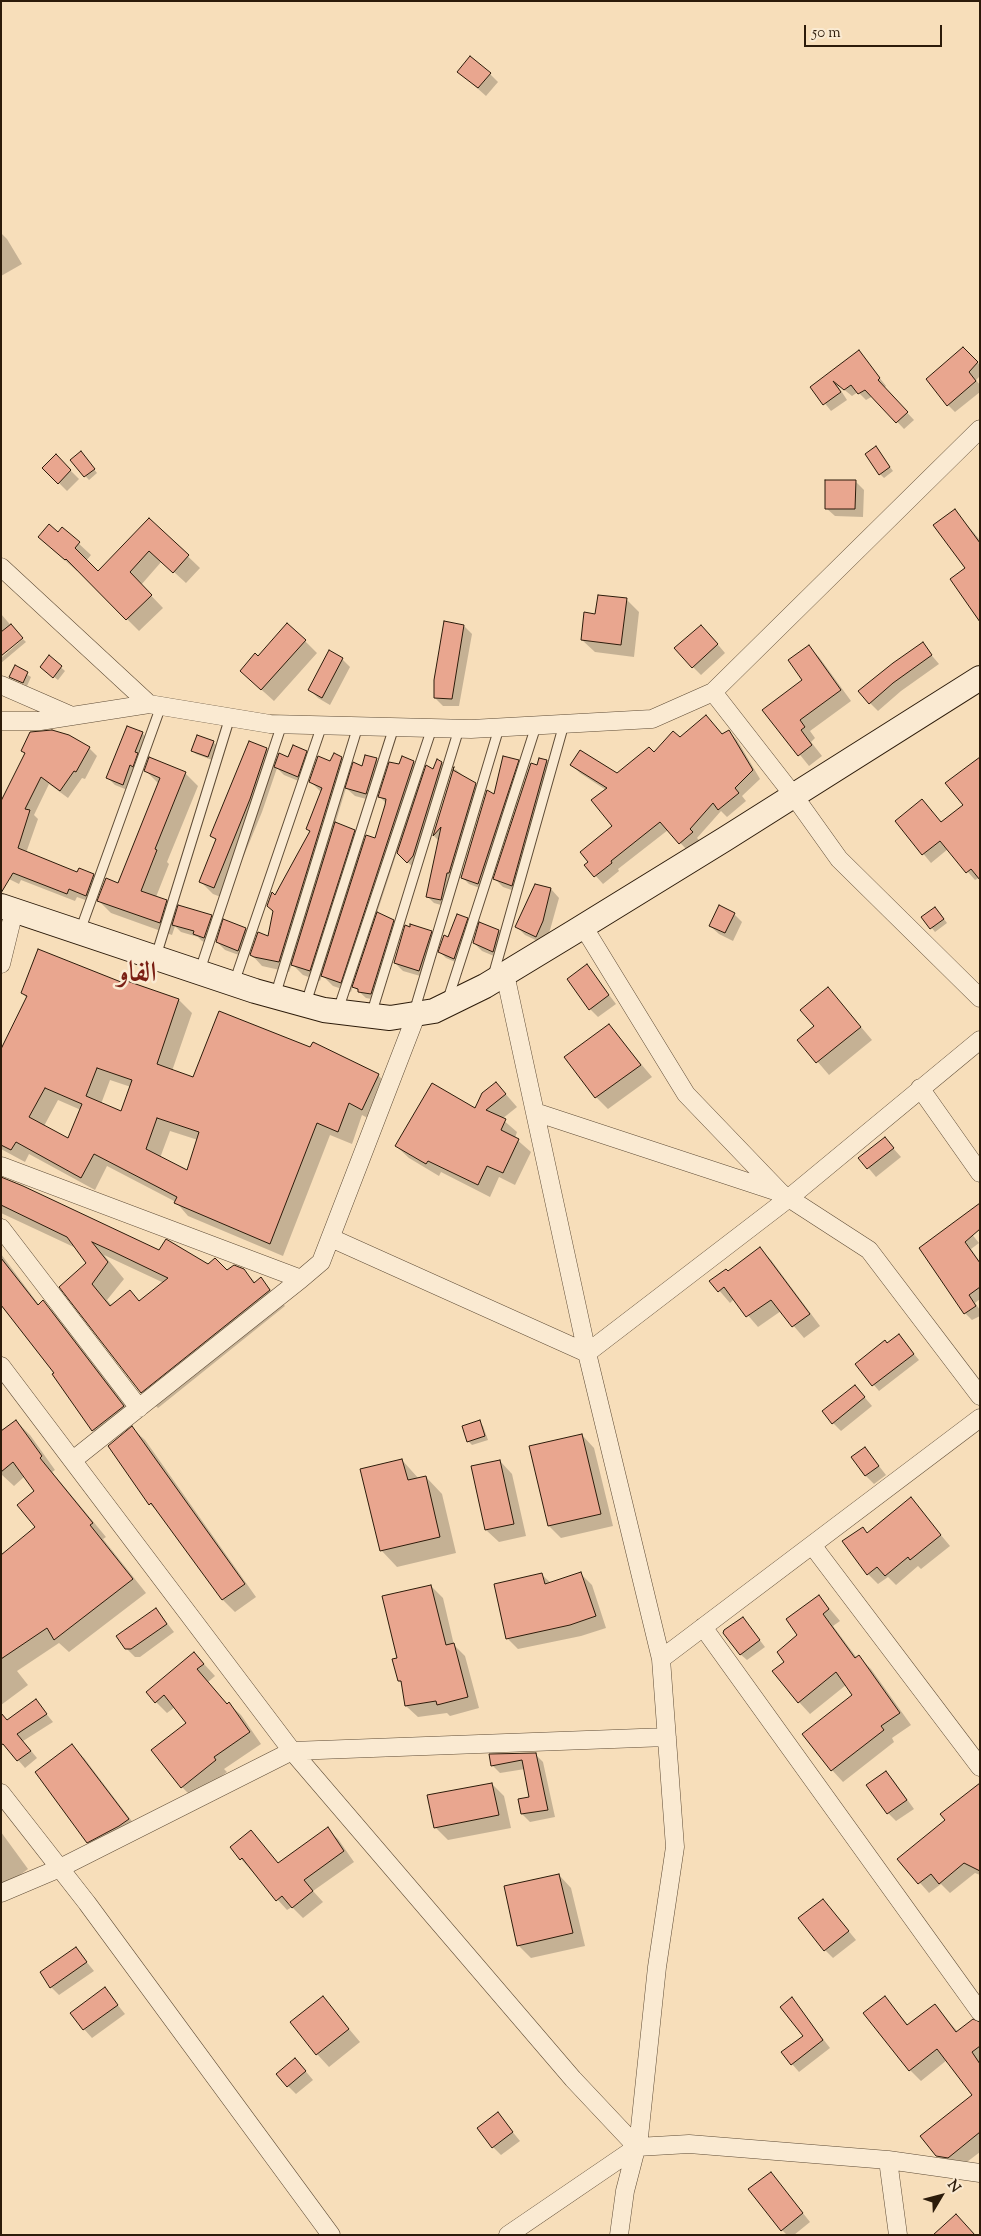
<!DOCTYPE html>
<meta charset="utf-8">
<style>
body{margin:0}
#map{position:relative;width:981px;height:2236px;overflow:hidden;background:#f7deba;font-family:"Sorts Mill Goudy",serif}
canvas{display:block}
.frame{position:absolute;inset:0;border:2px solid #2c1b0a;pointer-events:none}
.north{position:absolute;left:916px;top:2171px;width:50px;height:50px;-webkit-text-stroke:4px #faead2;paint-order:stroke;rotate:53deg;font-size:14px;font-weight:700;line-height:20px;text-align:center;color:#2c1b0a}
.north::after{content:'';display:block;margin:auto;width:18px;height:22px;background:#2c1b0a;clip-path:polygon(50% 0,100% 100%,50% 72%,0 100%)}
.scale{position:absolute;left:804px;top:25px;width:138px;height:22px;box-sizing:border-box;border:2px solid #2c1b0a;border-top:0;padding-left:6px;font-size:15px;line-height:18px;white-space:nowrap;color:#2c1b0a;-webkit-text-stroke:4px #faead2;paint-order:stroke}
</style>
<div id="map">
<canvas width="981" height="2236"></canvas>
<div class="frame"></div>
<div class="north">N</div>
<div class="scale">50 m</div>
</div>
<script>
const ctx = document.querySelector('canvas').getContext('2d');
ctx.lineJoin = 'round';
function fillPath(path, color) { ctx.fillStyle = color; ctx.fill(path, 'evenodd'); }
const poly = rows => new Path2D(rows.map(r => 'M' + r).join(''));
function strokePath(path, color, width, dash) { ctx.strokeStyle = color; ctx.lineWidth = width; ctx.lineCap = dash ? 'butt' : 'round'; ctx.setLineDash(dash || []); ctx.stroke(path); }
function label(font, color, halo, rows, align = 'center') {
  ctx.font = font + ' "Sorts Mill Goudy",Amiri,serif'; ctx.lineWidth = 5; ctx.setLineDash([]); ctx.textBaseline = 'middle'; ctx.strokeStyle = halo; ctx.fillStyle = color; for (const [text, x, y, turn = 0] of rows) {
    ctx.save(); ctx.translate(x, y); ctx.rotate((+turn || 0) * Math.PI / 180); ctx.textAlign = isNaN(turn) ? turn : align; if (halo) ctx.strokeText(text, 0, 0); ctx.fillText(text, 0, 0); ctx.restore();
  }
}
fillPath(poly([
 [459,72,490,74,498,82,486,96],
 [1,233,7,239,22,264,1,276],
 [963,349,980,365,980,376,976,380,980,385,980,392,955,412,948,405],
 [859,352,886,386,884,388,914,420,904,429,873,396,866,400,858,392,852,396,836,383,847,400,831,411,812,387],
 [876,448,893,471,884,478,880,474],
 [56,456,79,479,67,491,44,468],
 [84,456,97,473,89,480,71,460],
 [856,482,864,490,863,517,835,516,826,508],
 [955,511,980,540,980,619,966,569],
 [149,519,200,568,186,583,162,561,141,585,163,608,139,631,78,570,77,571,51,548,63,529,91,555,86,561,98,573],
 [626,599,639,612,634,657,595,652,582,640,596,615],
 [1,614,21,637,1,655],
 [464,626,472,634,459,706,443,706,435,698],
 [709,634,725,653,701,675,693,667],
 [23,639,26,642,1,663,1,658],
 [305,641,317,653,274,701,254,683,258,658],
 [922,644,939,664,901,691,878,711,870,703],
 [809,647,819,657,851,701,810,731,815,738,811,742,822,756,809,766,764,710,803,680],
 [49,657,65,671,58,680,45,670],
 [342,659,350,667,330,705,318,698,310,690],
 [15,667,31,677,27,686,10,677],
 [729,732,737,740,760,779,742,796,746,801,727,817,721,811,697,838,700,841,688,851,668,830,618,869,619,871,603,884,586,865,614,827,606,790,580,773,572,765,617,775,680,739,723,736],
 [142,733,149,740,130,791,115,785,108,778],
 [213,742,217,746,212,760,196,754,193,751],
 [250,743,267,749,278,760,306,752,314,760,306,784,284,775,277,768,262,812,226,899,213,894,200,881,217,841,212,836],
 [89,748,97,756,85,779,82,778,68,798,49,784,34,815,38,819,26,853,78,874,93,875,101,883,94,903,77,897,75,901,21,880,19,884,1,875,25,754,23,751],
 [366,757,377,760,385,768,374,801,355,796,346,788,335,824,354,831,365,842,375,840,387,804,380,797,399,766,402,758,414,762,425,773,434,770,442,763,450,771,416,870,397,852,377,913,393,921,400,927,377,1000,366,998,353,986,351,992,333,986,322,975,320,981,303,975,292,964,289,972,262,966,252,955,269,938,276,897,311,832,308,829,322,793,311,782,331,763,341,758,353,769,363,768],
 [518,761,525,768,485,890,469,884,462,877,494,796],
 [547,761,555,770,520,893,503,887,495,879,538,766],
 [455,769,482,791,448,907,434,903,427,896,439,841,434,836],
 [146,771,185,773,198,786,167,862,169,864,156,897,166,901,177,912,211,916,218,923,211,945,202,941,198,937,181,932,175,926,172,935,111,913,99,901,119,884,159,784],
 [922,801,941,823,965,805,980,877,975,880,948,849,931,863,896,821],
 [536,885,551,889,559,898,550,930,544,944,525,935,517,927],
 [939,912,947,923,935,932,923,917],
 [734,914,742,922,733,941,719,934,710,926],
 [467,919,473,925,460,964,446,958,440,952,449,938],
 [480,924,499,931,507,939,501,959,482,951,474,943],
 [246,929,254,937,247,958,225,950,217,942],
 [431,932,439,940,427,978,403,971,395,963],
 [587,966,616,1004,598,1017,590,1009],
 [127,986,179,1000,192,1013,172,1071,194,1078,311,1049,313,1044,378,1075,391,1088,375,1122,362,1115,352,1144,330,1135,283,1256,188,1216,176,1202,107,1166,95,1190,29,1154,25,1162,1,1149,1,1072,27,998,22,993],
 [110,1080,131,1087,122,1112,101,1104],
 [58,1100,81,1110,69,1140,44,1126],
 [170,1131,198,1140,188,1172,160,1158],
 [828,988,872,1040,829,1075,799,1040,815,1027],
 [609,1026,652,1077,608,1109,596,1097,566,1057],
 [496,1083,517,1107,502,1119,517,1132,515,1138,531,1152,515,1185,499,1177,490,1197,441,1172,439,1176,409,1158,396,1146,475,1110],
 [885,1139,901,1157,876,1177,860,1158],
 [1,1179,159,1252,227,1272,243,1270,256,1283,261,1279,285,1306,158,1408,142,1392,61,1287,88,1264,78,1249,1,1213],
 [104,1255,164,1283,140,1302,130,1292,112,1306,107,1300,124,1279],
 [966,1227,979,1243,971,1249,980,1262,980,1299,975,1303,980,1310,980,1316,972,1320,965,1313,921,1248],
 [760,1249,771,1260,820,1326,804,1338,781,1311,758,1327,734,1299,730,1303,711,1281,728,1273],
 [1,1254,39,1305,43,1302,54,1313,135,1418,105,1442,93,1430,54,1375,55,1374,1,1305],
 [904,1342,919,1360,879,1391,856,1364,887,1344],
 [855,1386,872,1406,841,1431,833,1423],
 [16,1421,30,1435,55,1470,52,1472,106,1537,103,1539,146,1593,69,1652,59,1643,17,1671,28,1685,1,1705,1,1626,37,1527,36,1491,25,1476,14,1486,1,1474,1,1451],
 [479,1422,483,1426,488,1440,472,1445,468,1441],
 [132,1428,145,1440,256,1597,235,1612,223,1600,163,1516,150,1504],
 [582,1435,594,1448,613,1526,561,1538,549,1526],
 [865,1448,886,1475,874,1484,866,1476],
 [402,1460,419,1479,426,1477,442,1494,456,1553,397,1567,381,1550],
 [500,1461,512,1474,526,1536,499,1542,486,1530,473,1467],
 [911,1499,950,1546,921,1569,918,1566,896,1585,888,1577,878,1584,868,1574,868,1534],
 [581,1574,592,1585,606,1628,581,1636,518,1649,507,1638,542,1575,551,1583],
 [431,1586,443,1598,454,1645,465,1656,479,1708,450,1716,447,1713,418,1717,406,1706,403,1684,399,1681,398,1659],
 [819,1596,840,1621,833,1626,857,1658,859,1657,871,1669,911,1725,892,1738,894,1742,843,1782,832,1770,854,1695,846,1685,810,1714,799,1702,786,1662],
 [156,1609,174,1632,140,1657,135,1657,126,1648],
 [743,1618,765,1647,747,1660,740,1654],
 [194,1653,215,1676,208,1682,228,1705,229,1704,241,1715,261,1744,224,1769,227,1772,193,1798,182,1787,188,1723,175,1707,167,1713,156,1702],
 [36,1701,53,1722,23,1741,37,1758,25,1768,1,1740,7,1722],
 [72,1746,84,1758,140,1832,100,1854,88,1842],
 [535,1754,543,1762,555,1817,530,1822,522,1814,530,1798,525,1769,500,1773,492,1765],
 [886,1773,894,1781,914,1809,896,1821,888,1813],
 [492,1784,504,1796,511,1828,448,1840,435,1827],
 [327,1829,338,1839,354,1862,313,1891,323,1902,303,1918,292,1907,287,1910,241,1859,251,1832,279,1864],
 [1,1832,28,1869,1,1889],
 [980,1855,980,1875,975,1873,950,1893,941,1884,929,1893,899,1859],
 [559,1875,571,1888,585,1946,531,1958,518,1945],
 [823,1900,856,1940,833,1958,825,1950],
 [76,1949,94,1971,59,1995,51,1987],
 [105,1989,125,2014,92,2038,84,2029],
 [323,1998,360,2042,329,2067,317,2054],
 [885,1998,909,2026,935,2006,958,2032,980,2026,980,2152,959,2168,949,2167,937,2155,973,2095,947,2060,921,2081,910,2070],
 [792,1999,830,2048,799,2072,792,2064,805,2036],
 [303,2068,313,2080,296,2094,288,2086],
 [498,2114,520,2141,501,2155,493,2147],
 [771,2173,810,2222,794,2235,787,2235,782,2230]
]), '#0003');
const building = poly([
 [470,56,491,73,478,88,457,72,470,56],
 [963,347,978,362,969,372,976,381,947,406,926,379,963,347],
 [859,350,880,378,878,380,908,412,896,423,865,390,858,394,851,385,844,390,833,381,841,392,823,405,810,387,859,350],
 [876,446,890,467,879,475,865,454,876,446],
 [81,451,95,469,84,477,70,460,81,451],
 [56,454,71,470,58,484,42,468,56,454],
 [825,480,856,480,855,509,825,509,825,480],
 [955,509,980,543,980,622,950,579,965,568,933,525,955,509],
 [149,518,189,555,173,573,149,551,130,572,152,595,126,620,66,559,65,560,38,537,49,524,58,532,62,527,80,542,75,548,98,571,149,518],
 [598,595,627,598,621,645,581,640,584,612,595,614,598,595],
 [444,621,464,625,452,699,434,698,434,680,444,621],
 [287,623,306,640,261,690,240,671,255,653,258,656,287,623],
 [11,624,23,638,1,656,1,632,11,624],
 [701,625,718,644,692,668,674,648,701,625],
 [923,642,932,655,893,683,869,704,858,691,893,663,923,642],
 [809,645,841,690,800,720,805,727,801,730,812,745,798,756,762,710,802,680,788,660,809,645],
 [329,650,343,658,322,698,308,690,329,650],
 [49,655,62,666,53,678,40,667,49,655],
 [15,665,28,672,23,683,9,677,15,665],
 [706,715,722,734,729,730,753,770,735,788,739,793,718,810,713,803,690,829,693,832,679,844,660,822,611,861,612,863,594,877,584,865,588,862,580,852,612,826,591,800,607,788,570,765,580,750,617,773,649,747,654,752,673,731,680,737,706,715],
 [127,726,143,732,135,752,138,753,133,767,130,765,123,785,106,778,127,726],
 [52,730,69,735,90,747,76,772,74,771,60,791,41,777,25,809,30,810,18,848,77,872,79,868,94,874,86,896,69,889,67,894,13,873,1,893,1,801,25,753,21,751,30,732,52,730],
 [197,735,214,741,208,757,191,751,197,735],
 [249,741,267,748,250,799,214,888,199,882,216,839,210,836,249,741],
 [293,745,307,751,298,777,274,767,279,753,288,757,293,745],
 [334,753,342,757,279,962,254,957,250,955,258,932,268,936,273,911,267,906,272,892,275,895,310,831,306,829,322,788,309,782,318,756,330,761,334,753],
 [365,755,377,758,366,794,345,788,353,762,362,766,365,755],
 [402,756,414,761,341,983,321,976,366,835,375,838,385,805,386,799,378,797,389,762,399,764,402,756],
 [503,756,519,760,478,884,461,878,487,790,494,794,503,756],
 [149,757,186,772,155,849,157,850,141,891,167,900,160,923,97,901,106,878,118,883,160,778,144,771,149,757],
 [980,757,980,880,971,869,966,873,940,841,922,855,895,821,922,799,941,822,963,805,945,783,980,757],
 [539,758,547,760,512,886,493,879,531,763,537,765,539,758],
 [437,759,442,762,413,856,407,863,397,853,426,765,433,769,437,759],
 [454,767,453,770,476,783,449,873,447,873,441,900,426,897,441,827,433,836,454,767],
 [335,822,355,830,310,971,291,965,335,822],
 [535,884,551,888,543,921,536,937,515,927,535,884],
 [178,905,212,915,204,938,193,934,194,931,172,925,178,905],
 [719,905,735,913,725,933,709,926,719,905],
 [935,907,944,919,930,929,921,917,935,907],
 [377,912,394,920,371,994,358,992,358,989,352,987,377,912],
 [457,914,468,918,454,959,438,952,444,935,448,937,457,914],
 [223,919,246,928,238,951,216,942,223,919],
 [479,922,499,930,493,952,473,943,479,922],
 [410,924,432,931,419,971,394,963,405,925,410,927,410,924],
 [38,949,126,984,127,981,179,999,157,1064,193,1077,219,1011,310,1047,313,1042,379,1074,362,1110,349,1103,338,1132,317,1123,270,1244,174,1203,177,1197,94,1154,81,1178,16,1142,11,1150,1,1145,1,1049,27,996,21,993,38,949],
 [97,1068,132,1080,121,1111,86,1096,97,1068],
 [45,1088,82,1104,68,1138,29,1117,45,1088],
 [157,1118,199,1132,187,1170,146,1149,157,1118],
 [587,964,609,995,589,1010,567,979,587,964],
 [828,987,861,1027,816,1063,797,1040,814,1026,800,1010,828,987],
 [609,1024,641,1065,595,1098,564,1057,609,1024],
 [496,1082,506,1094,486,1110,506,1119,501,1130,519,1139,503,1173,487,1166,478,1185,428,1161,426,1164,395,1146,432,1083,475,1108,482,1093,496,1082],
 [885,1137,894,1148,867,1169,858,1158,885,1137],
 [1,1177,23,1186,159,1250,166,1239,208,1264,215,1258,227,1270,234,1265,244,1269,254,1283,261,1277,270,1290,141,1393,59,1287,86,1263,67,1237,1,1205,1,1177],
 [92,1242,114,1252,168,1278,139,1301,130,1290,110,1306,92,1284,108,1262,92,1242],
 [980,1203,980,1229,965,1242,980,1263,980,1287,969,1295,976,1306,964,1314,919,1248,980,1203],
 [760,1247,810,1314,792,1327,771,1300,746,1317,724,1287,718,1292,709,1281,726,1269,728,1271,760,1247],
 [1,1258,38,1305,43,1300,124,1406,92,1431,52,1374,54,1373,1,1305,1,1258],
 [899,1334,914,1354,872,1386,855,1364,885,1340,887,1343,899,1334],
 [855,1385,865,1397,832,1424,822,1411,855,1385],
 [16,1420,42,1456,40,1458,93,1523,90,1525,133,1579,54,1640,47,1628,1,1659,1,1555,35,1527,17,1505,34,1491,13,1462,1,1472,1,1431,16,1420],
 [480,1420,485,1436,467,1442,462,1426,480,1420],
 [132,1426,245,1584,222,1600,151,1503,149,1505,108,1446,132,1426],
 [582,1434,601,1514,548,1526,529,1446,582,1434],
 [865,1447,879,1466,865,1476,851,1457,865,1447],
 [402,1459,408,1480,426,1476,440,1537,380,1551,360,1469,402,1459],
 [500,1460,514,1524,485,1530,471,1466,500,1460],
 [911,1497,941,1535,910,1560,908,1557,885,1576,877,1567,867,1575,842,1541,863,1527,867,1533,911,1497],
 [581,1572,596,1616,570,1625,506,1639,494,1584,542,1573,545,1584,581,1572],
 [431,1585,446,1645,454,1643,468,1697,437,1705,436,1701,405,1706,401,1681,398,1681,392,1659,397,1658,382,1596,431,1585],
 [819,1595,829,1609,823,1614,855,1658,859,1655,900,1713,881,1726,884,1730,831,1771,802,1734,852,1695,836,1672,798,1703,772,1671,784,1662,777,1652,797,1635,786,1619,819,1595],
 [156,1608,167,1624,131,1649,125,1649,116,1636,156,1608],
 [743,1617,760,1640,740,1655,723,1633,724,1630,743,1617],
 [194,1652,204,1664,197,1669,227,1704,229,1702,250,1732,214,1757,216,1760,181,1788,151,1750,186,1723,164,1695,155,1703,146,1692,194,1652],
 [36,1699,47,1714,17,1734,31,1751,17,1761,3,1744,1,1745,1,1713,7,1720,36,1699],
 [72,1744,129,1819,119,1826,87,1843,35,1772,72,1744],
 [536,1753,548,1810,521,1814,518,1799,529,1797,522,1760,491,1766,489,1754,536,1753],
 [886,1771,907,1800,887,1814,866,1785,886,1771],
 [492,1783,499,1815,434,1828,427,1795,492,1783],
 [980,1783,980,1871,964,1863,939,1884,931,1874,918,1884,897,1859,945,1820,940,1814,980,1783],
 [328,1827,344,1851,304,1880,313,1891,292,1908,282,1896,276,1901,242,1858,240,1860,230,1847,251,1830,278,1863,328,1827],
 [559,1874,573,1933,517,1946,504,1886,559,1874],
 [823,1899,849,1931,824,1951,798,1918,823,1899],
 [76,1947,87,1962,50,1988,40,1972,76,1947],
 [105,1987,118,2005,83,2030,70,2013,105,1987],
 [323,1996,349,2029,316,2055,290,2022,323,1996],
 [885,1996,907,2025,935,2004,956,2032,973,2019,980,2022,980,2046,972,2052,980,2064,980,2132,948,2158,936,2156,920,2136,972,2095,937,2049,909,2071,863,2013,885,1996],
 [792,1997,823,2040,791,2065,781,2052,803,2036,780,2007,792,1997],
 [295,2058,306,2071,287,2087,276,2074,295,2058],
 [498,2112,513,2132,492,2148,477,2128,498,2112],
 [771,2172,803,2213,781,2231,748,2189,771,2172],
 [956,2214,975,2235,933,2235,956,2214]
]);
fillPath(building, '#e9a68f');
strokePath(building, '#2c1b0a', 1);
const lane = poly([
 [80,931,161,706],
 [156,956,230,717],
 [200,970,282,724],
 [493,976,564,724],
 [234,983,322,725],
 [275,996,358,726],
 [448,999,536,726],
 [306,1003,394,727],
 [338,1010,432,728],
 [414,1012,499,728],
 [371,1015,459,729]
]);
const street = poly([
 [1,567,149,704,270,724,471,729,652,719,713,692,794,796,839,859,980,998],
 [1,685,72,716],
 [713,692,980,429],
 [1,721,40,721,149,704],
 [583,926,686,1094,781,1193,869,1250,980,1396],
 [1,964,14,911],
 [505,974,587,1353,661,1659,675,1847,657,1967,639,2137,625,2191,619,2235],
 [920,1088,980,1173],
 [535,1112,778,1192],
 [1,1166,301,1279,321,1262,417,1013],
 [1,1228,139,1408],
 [331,1238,587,1353,789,1198,980,1040],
 [1,1366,292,1751,573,2079,637,2147],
 [73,1460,301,1279],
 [812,1545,980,1767],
 [703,1627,980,2012],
 [661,1659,980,1418],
 [1,1793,87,1903,331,2235],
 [1,1893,60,1868,292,1751,667,1737],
 [888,2160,898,2235],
 [508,2235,637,2147,689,2144,888,2160,980,2173]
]);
const secondary = poly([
 [1,906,255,991,324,1010,390,1018,434,1011,485,986,574,932,725,839,980,678]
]);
strokePath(lane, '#5f4c36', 11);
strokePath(street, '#5f4c36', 19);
strokePath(secondary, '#2c1b0a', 26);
strokePath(lane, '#faead2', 9);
strokePath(street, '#faead2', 18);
strokePath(secondary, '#faead2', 24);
label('bold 28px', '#7a1f14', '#faead2', [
 ["الفاو",137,976]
]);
</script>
